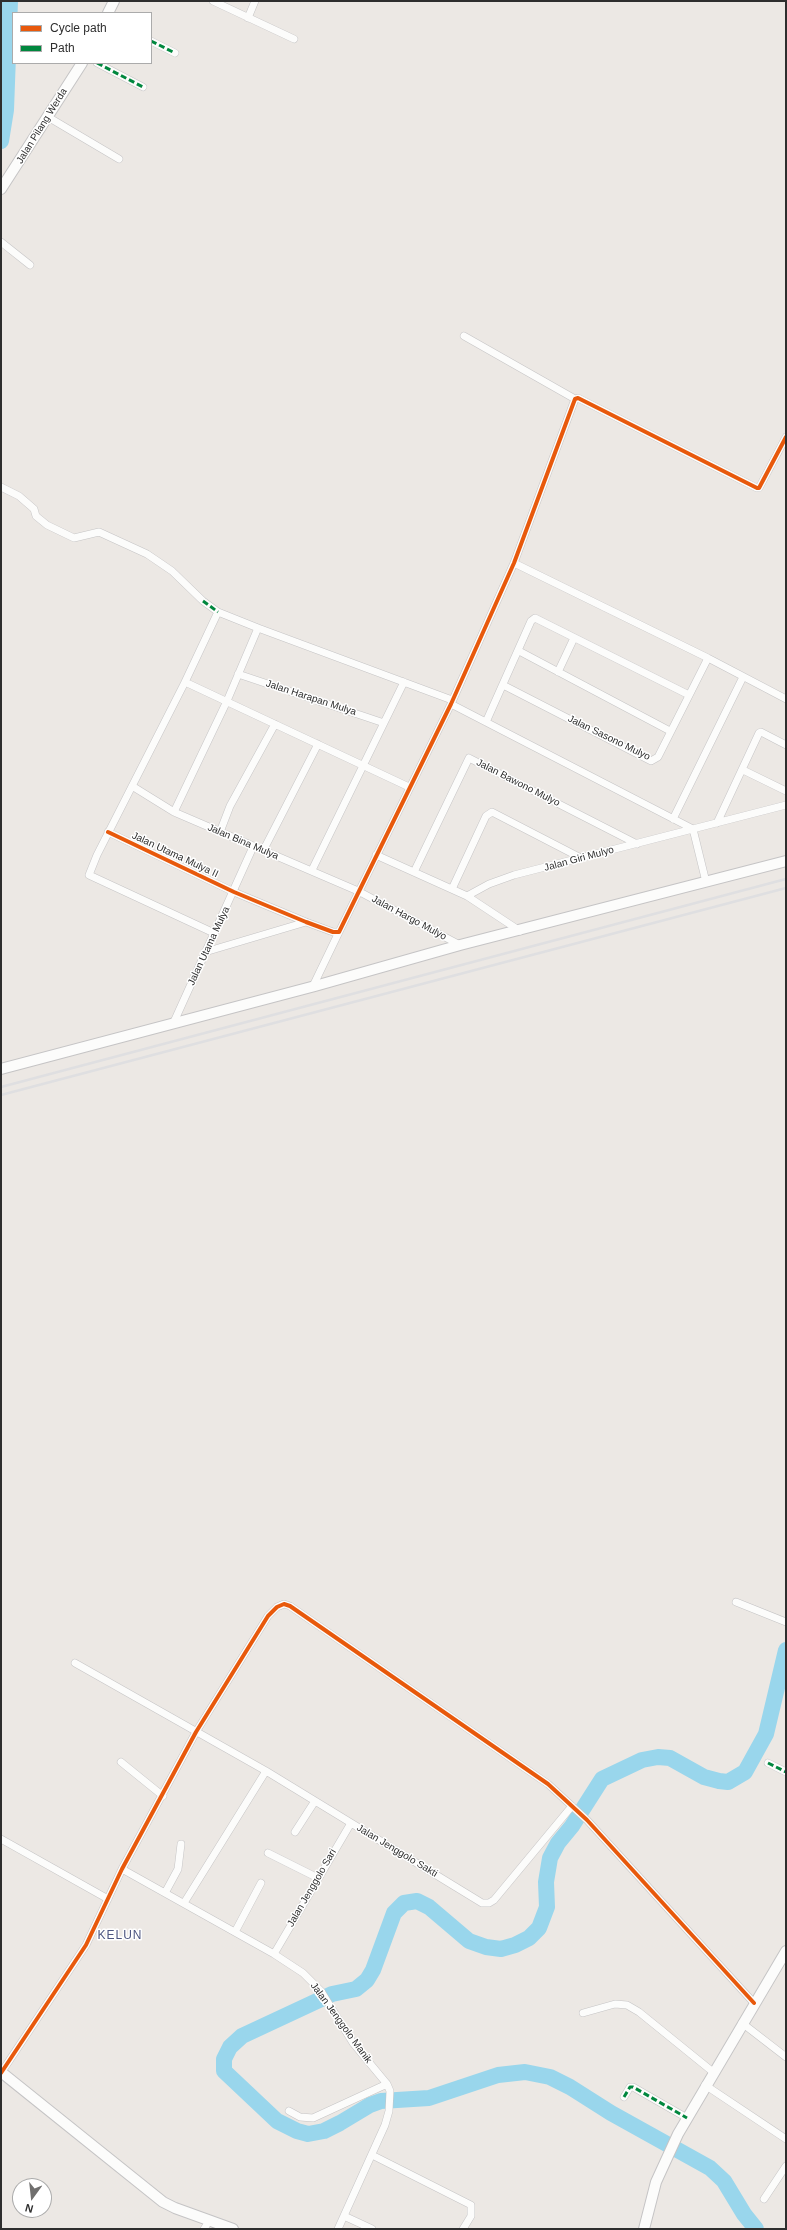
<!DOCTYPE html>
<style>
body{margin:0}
#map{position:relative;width:787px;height:2230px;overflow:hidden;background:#ece8e4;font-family:Arial,sans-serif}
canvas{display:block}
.frame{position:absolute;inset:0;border:2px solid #2e2e2e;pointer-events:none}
.legend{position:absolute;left:12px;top:12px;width:140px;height:52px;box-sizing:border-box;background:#fff;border:1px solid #ababab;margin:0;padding:5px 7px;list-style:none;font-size:12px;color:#2e2e2e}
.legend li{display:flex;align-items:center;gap:8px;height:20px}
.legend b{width:20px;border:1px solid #ababab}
.north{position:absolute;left:12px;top:2178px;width:40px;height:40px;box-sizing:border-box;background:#fff;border:1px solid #ababab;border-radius:50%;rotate:195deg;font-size:11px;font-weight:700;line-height:16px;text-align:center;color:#2e2e2e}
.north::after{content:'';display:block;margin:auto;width:14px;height:18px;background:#706f6e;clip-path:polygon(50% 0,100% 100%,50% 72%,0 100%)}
</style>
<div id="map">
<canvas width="787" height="2230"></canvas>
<div class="frame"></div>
<ul class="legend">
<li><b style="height:5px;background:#e8590c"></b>Cycle path</li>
<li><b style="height:5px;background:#00873e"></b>Path</li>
</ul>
<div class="north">N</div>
</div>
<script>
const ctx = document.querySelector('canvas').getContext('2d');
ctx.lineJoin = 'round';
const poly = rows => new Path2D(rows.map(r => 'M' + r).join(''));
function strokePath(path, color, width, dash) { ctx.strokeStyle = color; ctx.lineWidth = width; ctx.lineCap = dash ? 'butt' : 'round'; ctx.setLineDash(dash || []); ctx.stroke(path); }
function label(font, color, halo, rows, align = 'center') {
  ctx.font = font + ' Arial,sans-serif'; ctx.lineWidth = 3; ctx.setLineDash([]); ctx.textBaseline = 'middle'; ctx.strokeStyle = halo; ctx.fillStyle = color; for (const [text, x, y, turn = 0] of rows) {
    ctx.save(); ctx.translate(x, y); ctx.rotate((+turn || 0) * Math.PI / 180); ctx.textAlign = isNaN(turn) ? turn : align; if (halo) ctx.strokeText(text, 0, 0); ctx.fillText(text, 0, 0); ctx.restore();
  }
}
strokePath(poly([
 [1,141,6,110,10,1],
 [756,2229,744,2214,724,2181,710,2168,611,2113,570,2087,550,2077,525,2072,498,2075,429,2098,381,2101,370,2105,340,2123,324,2131,308,2134,297,2131,277,2121,224,2071,224,2059,230,2047,242,2036,332,1994,356,1989,367,1980,373,1970,394,1913,404,1903,417,1901,429,1907,469,1941,486,1947,501,1949,515,1945,529,1938,539,1928,547,1907,546,1882,550,1858,558,1843,572,1826,602,1779,642,1760,658,1757,670,1758,704,1777,719,1781,728,1782,745,1772,766,1734,786,1650]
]), '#99d6ec', 16);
const street = poly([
 [213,1,294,39],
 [248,18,255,1],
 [151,41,175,53],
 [97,63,143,87],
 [48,117,119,159],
 [1,242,30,265],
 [464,336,575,399],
 [1,487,19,496,34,509,36,516,47,525,74,538,99,532,147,554,172,571,203,601,218,612,258,628,452,700],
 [514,563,708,658,786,699],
 [519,651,670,731],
 [558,672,574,638],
 [238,674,384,723],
 [185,682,218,612],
 [503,685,651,761,658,757,708,658],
 [451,704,693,829,706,882],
 [486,722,531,621,535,618,689,695],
 [743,770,786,791],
 [132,786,174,812,358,891,460,945],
 [174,812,227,701,258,628],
 [673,819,743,677],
 [717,823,759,733,761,732,786,745],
 [108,832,234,892,306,922,333,932,339,932,451,704,514,563,575,399,578,398,757,488,759,488,786,437],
 [220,832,230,806,275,724],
 [263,851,318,744],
 [376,855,467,896,520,931],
 [312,870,404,682],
 [414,872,469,758,637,844],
 [452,889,486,816,492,812,581,858],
 [467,896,489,884,514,875,786,805],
 [214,933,89,875,97,855,185,682,409,787],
 [205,952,306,922],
 [313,986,339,932],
 [173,1024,253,847],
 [736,1602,786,1622],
 [75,1663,266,1771,482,1903,489,1903,494,1900,572,1806],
 [121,1762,163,1796],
 [768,1763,786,1772],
 [295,1832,315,1801],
 [1,1839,108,1899],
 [268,1853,318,1878],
 [122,1869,274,1954,303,1973,321,1991,353,2043,387,2084,390,2091,389,2111,385,2125,338,2229],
 [165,1893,178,1869,181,1844],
 [184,1903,266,1771],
 [235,1932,261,1883],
 [274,1954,351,1823],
 [583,2013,615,2004,627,2005,639,2012,713,2072],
 [742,2023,786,2057],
 [1,2073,86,1945,122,1869,196,1732,268,1616,277,1607,284,1604,290,1606,548,1784,587,1820,754,2003],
 [705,2085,786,2139],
 [624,2097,630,2087,633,2087,687,2118],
 [289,2111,300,2117,313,2118,387,2084],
 [372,2155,471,2205,471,2216,463,2229],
 [764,2199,786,2166],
 [344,2216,372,2229],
 [204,2229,209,2221]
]);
const secondary = poly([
 [108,13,114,1],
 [1,189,82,63],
 [1,1069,315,986,460,945,786,861],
 [1,2072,163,2202,175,2208,233,2229],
 [644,2229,656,2182,678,2134,786,1951]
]);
strokePath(street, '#c5c4c5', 8);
strokePath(secondary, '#c5c4c5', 12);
strokePath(street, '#fcfcfb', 7);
strokePath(secondary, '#fcfcfb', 10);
strokePath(poly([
 [1,1087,786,879],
 [1,1095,786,888]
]), '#dfdfe1', 2.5);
strokePath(poly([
 [151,41,175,53],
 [97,63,143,87],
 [203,601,218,612],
 [768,1763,786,1772],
 [624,2097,630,2087,633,2087,687,2118]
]), '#00873e', 3, [6, 3]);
strokePath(poly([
 [108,832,234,892,306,922,333,932,339,932,451,704,514,563,575,399,578,398,757,488,759,488,786,437],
 [1,2073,86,1945,122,1869,196,1732,268,1616,277,1607,284,1604,290,1606,548,1784,587,1820,754,2003]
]), '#e8590c', 4);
label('10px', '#2e2e2e', '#fff', [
 ["Jalan Pilang Werda",42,126,-58],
 ["Jalan Harapan Mulya",311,698,18],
 ["Jalan Sasono Mulyo",609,738,26],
 ["Jalan Bawono Mulyo",518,783,27],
 ["Jalan Bina Mulya",243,842,23],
 ["Jalan Utama Mulya II",175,855,25],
 ["Jalan Giri Mulyo",579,859,-15],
 ["Jalan Hargo Mulyo",409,918,28],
 ["Jalan Utama Mulya",209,946,-65],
 ["Jalan Jenggolo Sakti",397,1851,31],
 ["Jalan Jenggolo Sari",312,1888,-60],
 ["Jalan Jenggolo Manik",341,2023,54]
]);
ctx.letterSpacing = '1px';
label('12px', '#4d5680', '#fff', [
 ["KELUN",120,1936]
]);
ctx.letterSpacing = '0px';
</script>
